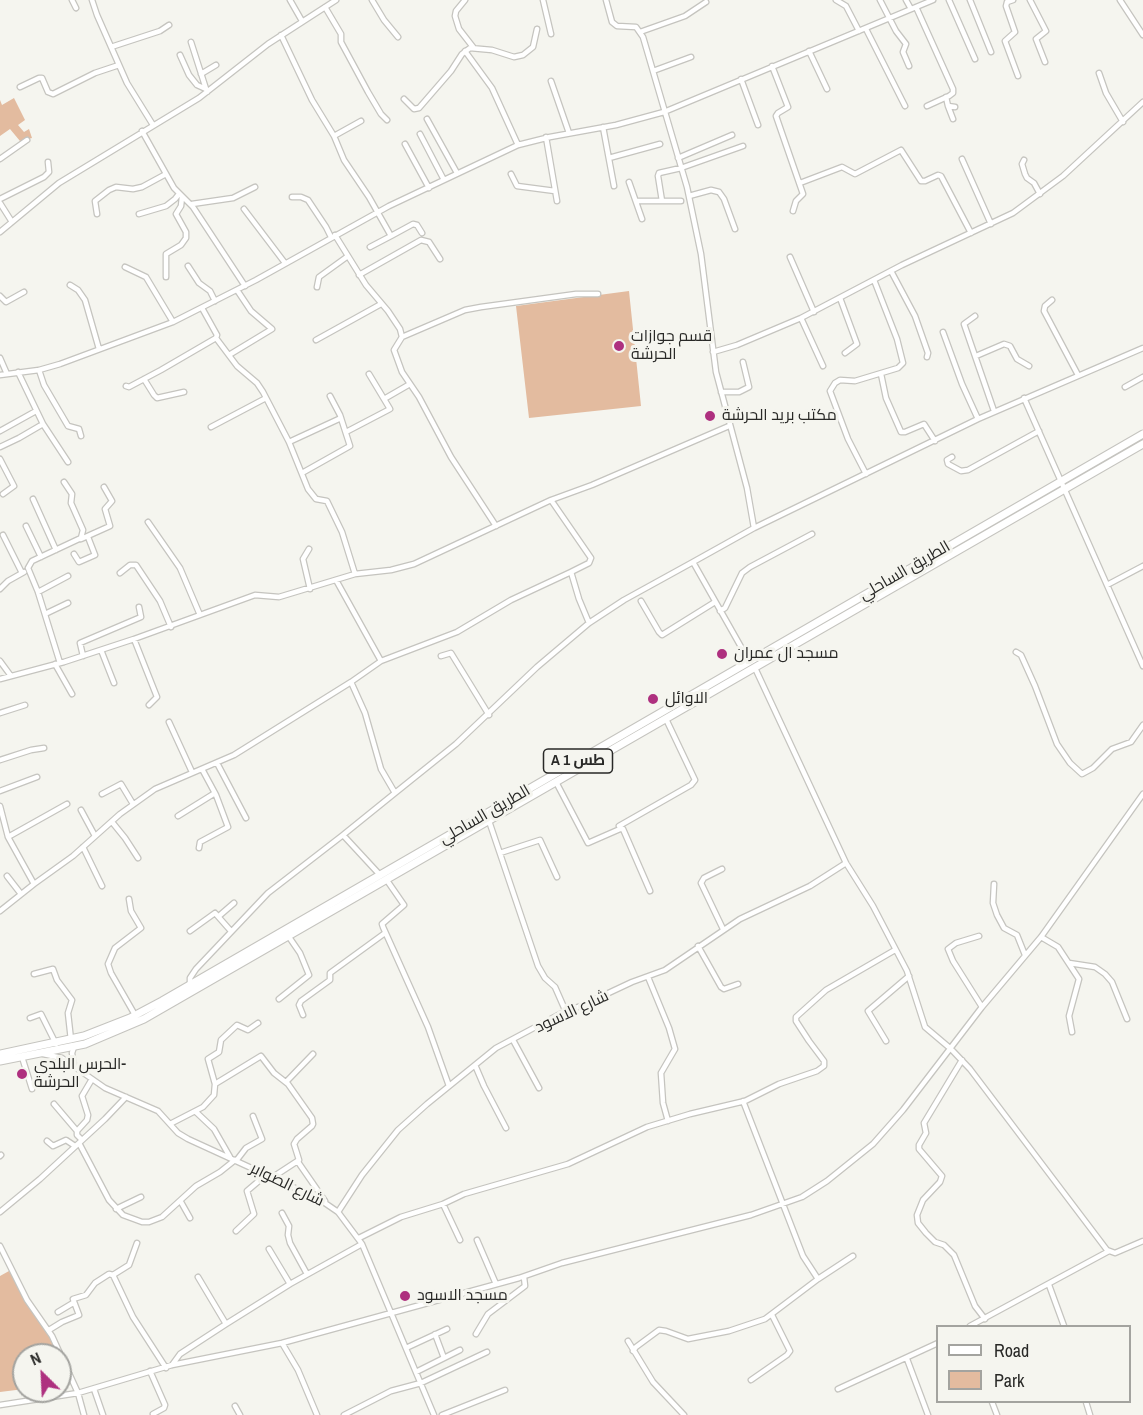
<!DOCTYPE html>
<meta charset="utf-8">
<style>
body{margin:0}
#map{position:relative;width:1143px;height:1415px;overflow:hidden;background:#f5f5ef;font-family:"Archivo Narrow",sans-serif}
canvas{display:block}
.legend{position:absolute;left:936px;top:1325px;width:195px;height:78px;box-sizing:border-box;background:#f5f5ef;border:2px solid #a3a39f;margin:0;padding:8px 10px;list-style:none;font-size:18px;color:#292927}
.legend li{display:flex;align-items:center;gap:12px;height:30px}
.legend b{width:30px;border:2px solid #a3a39f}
.north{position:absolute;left:12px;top:1343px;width:60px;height:60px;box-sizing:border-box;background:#f5f5ef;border:2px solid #a3a39f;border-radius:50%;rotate:336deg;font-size:16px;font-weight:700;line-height:24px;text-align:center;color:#292927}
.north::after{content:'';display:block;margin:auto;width:21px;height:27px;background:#ae307f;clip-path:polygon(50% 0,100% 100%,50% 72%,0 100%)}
</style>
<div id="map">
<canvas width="1143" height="1415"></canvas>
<ul class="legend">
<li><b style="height:8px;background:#fff"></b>Road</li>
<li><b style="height:16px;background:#e3bb9f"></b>Park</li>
</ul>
<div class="north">N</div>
</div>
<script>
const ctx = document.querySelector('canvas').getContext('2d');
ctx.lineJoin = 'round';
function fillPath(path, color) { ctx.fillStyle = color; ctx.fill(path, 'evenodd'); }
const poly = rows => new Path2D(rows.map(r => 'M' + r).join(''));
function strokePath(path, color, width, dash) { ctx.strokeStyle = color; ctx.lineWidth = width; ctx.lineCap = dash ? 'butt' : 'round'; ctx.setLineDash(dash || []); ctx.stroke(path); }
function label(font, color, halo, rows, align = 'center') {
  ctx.font = font + ' "Archivo Narrow",Cairo,sans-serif'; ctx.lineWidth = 6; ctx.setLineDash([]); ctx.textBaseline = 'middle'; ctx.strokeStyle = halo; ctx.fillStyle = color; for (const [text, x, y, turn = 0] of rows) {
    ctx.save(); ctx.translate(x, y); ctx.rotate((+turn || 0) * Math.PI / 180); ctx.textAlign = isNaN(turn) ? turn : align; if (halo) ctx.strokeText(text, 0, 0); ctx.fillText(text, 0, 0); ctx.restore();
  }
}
fillPath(poly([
 [14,98,25,120,18,125,24,132,29,129,32,138,20,141,10,129,0,136,0,100,2,105],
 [629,291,641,406,529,418,516,306],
 [9,1271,36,1318,52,1335,58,1355,24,1355,24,1389,0,1392,0,1276]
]), '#e3bb9f');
const minor = poly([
 [72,0,76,8],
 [92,0,97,15,127,83,153,125],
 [290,0,302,21],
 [372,0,384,20,398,37],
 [465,0,456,11,455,16,459,29,473,47],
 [543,0,551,34],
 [606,0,612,22,617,26,636,27,643,37,687,187,701,254,716,372,747,488,754,528],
 [836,0,846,6,859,31],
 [880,0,896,31,906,44,903,52,909,66],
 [906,0,911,9],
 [949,0,975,59],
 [970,0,991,52],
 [1013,0,1007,2,1006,6,1015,32,1005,41,1018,76],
 [1030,0,1046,31,1036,39,1045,62],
 [1120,0,1143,35],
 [325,7,341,34,341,42,368,92,381,114,387,120],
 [916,7,953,89,953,93,949,96,927,106],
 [866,29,905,106],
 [640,32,685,16,706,2],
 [281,35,312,100,334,136,344,160,369,197,391,236,370,247],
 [191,42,207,92],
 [111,47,160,31,169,25],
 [465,51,492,88,518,145],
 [809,51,827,89],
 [180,55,189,75,197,85,206,89],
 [772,66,788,107,778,113,776,116,803,194,796,201,793,211],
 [653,71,691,57],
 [1099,73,1106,93,1123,122],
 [201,74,216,65],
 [741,79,758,125],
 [551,81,569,133],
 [20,87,39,78,42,78,48,92,53,94,95,73,119,65],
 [946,97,948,106,955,107],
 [404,99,414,109,419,108,451,71,462,54,470,48,492,50,514,57,523,55,533,47,537,29],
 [948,106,953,119],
 [427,119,457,173],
 [603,127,614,186],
 [142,131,174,188,193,207,245,286],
 [420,134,444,180],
 [334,136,361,121],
 [546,137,557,201],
 [405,144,429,188],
 [609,158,660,144],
 [678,158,732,135],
 [0,159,27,140],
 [962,159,991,224],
 [1024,160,1022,164,1025,174,1027,178,1034,183,1040,194],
 [511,174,517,186,555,191],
 [629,182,642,219],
 [800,183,842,167,855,174,901,150,921,181,925,181,938,175,941,176,971,233],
 [689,196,711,190,719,192,724,199,735,229],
 [292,197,301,197,308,200,326,227,331,237],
 [0,199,44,177,49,172,48,162],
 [636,201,681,201],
 [662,201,658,176,659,173,681,168,743,146],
 [0,203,12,222],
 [192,204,233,198,255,187],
 [244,209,285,263],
 [97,214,95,201,109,190,116,187,133,189,142,187,166,174],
 [139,214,166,206,175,199,179,194],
 [0,232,59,183,199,98,268,44,336,0],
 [335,235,366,285,388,311,400,329,402,337,394,350,402,372,419,397,451,457,496,526],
 [391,236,413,224,417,225,422,233],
 [790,257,814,312],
 [188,266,199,283,210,291,215,301],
 [125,267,146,277,173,322],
 [891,271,915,316,928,353,927,357],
 [359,275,421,240,429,242,440,259],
 [166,277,166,254,181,245,186,238,186,232,176,214,181,206,182,197],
 [70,285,78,290,85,300,99,349],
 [317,287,319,277,348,256],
 [0,296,6,302,24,292],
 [840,298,857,344,845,353],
 [1052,300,1045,306,1044,311,1078,375],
 [975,316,964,324,994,411],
 [801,318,823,366],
 [943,332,962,384,978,419],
 [402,337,465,310,481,307,576,294,598,294],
 [216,338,237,366,257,383,263,392,289,442,308,489,316,499,327,501,342,532,355,574],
 [316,340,381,304],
 [713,352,737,345,801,318,902,265,1013,213,1063,176,1143,102],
 [229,355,272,329,251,311,237,290],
 [976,356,1004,344,1010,346,1017,359,1029,366],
 [0,358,7,374],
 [39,370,44,385,68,426,79,429,81,436],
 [881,374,886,398,901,432,905,432,924,424,935,441],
 [0,375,39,370,60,364,173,322,256,280,389,206,518,145,550,137,616,125,664,112,933,0],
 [144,379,154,395,157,398,184,392],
 [126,386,129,387,161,370,216,338,217,335,202,308],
 [1125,387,1143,377],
 [721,392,739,392,749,387,743,362],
 [1024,398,1143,666],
 [384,399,410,384],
 [43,424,68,462],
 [211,427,266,398],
 [0,431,36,411],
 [346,432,390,409,369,374],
 [289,442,341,418],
 [0,447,19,438,43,424,18,372],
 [952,457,947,460,948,464,961,471,968,470,1039,431],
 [0,459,14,486,3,494],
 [302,473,350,446,340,415,330,396],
 [866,474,848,439,830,391,835,383,840,380,855,381,898,368,903,363,897,339,874,280],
 [33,499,56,550],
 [551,500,591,558,589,563,571,572],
 [148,522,180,568,200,615],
 [26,526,41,557],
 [3,535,22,573],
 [81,539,110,526,105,509,112,501,104,487],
 [309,549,303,559,310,589],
 [74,554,79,562,95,555,88,537],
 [120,573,130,565,136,565,160,601,171,627],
 [336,580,381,661],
 [1107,585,1143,566],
 [0,589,8,581,24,572],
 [38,592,68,576],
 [641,601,659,632,662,635,715,602],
 [720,611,725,608,742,573,750,567,812,534],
 [45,614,68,603],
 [134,639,157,697,149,705],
 [101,650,114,683],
 [1016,652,1021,655,1035,686,1057,744,1070,763,1082,774,1093,768,1112,749,1131,742,1143,725],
 [83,656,80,643,141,617,139,607],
 [441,656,451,653,489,715],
 [0,661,11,676],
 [749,661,693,562,754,528,978,419,1143,348],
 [60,663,38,592,28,568,32,561,81,538,83,530,71,503,72,494,64,482],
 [55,664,72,694],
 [755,668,846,863,873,906,907,971,925,1027,951,1049,970,1069,1107,1250,1115,1253,1143,1241],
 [0,679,64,662,134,639,255,595,279,597,355,574,391,570,414,564,551,500,592,485,729,426],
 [351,682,381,661,457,632,511,600,571,572,579,599,589,623],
 [0,713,25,705],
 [169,722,192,772],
 [0,760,31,750,44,748],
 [217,763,246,818],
 [556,782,588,843,620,829,623,829,650,891],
 [0,791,37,777],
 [395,793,456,744,537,667,589,623,624,600,693,562],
 [102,794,121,784,133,804],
 [0,806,8,837,34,884,73,856,120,814,155,789,234,755,351,682,365,713,381,769,395,793,343,835,380,875],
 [81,810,95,836],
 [178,816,215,793],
 [489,821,538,966,545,978,555,987,566,1012],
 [112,822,125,838,138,858],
 [619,826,691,785,695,780,666,719],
 [8,837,67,804],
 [83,847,102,886],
 [199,848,200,842,228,827,216,795,202,769],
 [500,853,540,840,557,877],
 [722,869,704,878,701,883,723,929],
 [7,876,21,894],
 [386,879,404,905,382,924,383,927,428,1027,449,1086],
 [994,884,993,903,997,915,1004,928,1017,935,1025,955],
 [129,899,131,911,141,928,115,948,108,964,111,973,135,1015],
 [0,911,34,884],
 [219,916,234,903],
 [190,931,215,913,230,930],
 [979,936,956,943,948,949,953,961,982,1007],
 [1041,937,1058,947,1079,979,1069,1016,1072,1032],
 [698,946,721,987,724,989,738,984],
 [1069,963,1095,967,1105,974,1112,982,1127,1019],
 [34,974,53,969,57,980,72,1000,68,1013,71,1040],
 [648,977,669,1028,675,1049,661,1073,663,1103,668,1121],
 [190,985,190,978,196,969,268,893,343,835],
 [279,999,309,975,300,953,289,937],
 [303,1015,299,1005,301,1001,330,980,330,973,385,933],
 [30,1018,41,1014,56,1044],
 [513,1040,539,1088],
 [886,1041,868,1011,909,976],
 [74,1047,72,1053,74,1065],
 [43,1054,62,1058,105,1088,158,1111,178,1133,188,1139,319,1199,338,1212,362,1244,434,1415],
 [22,1057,32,1089],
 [962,1060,924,1123,926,1133,919,1145,919,1149,942,1176,940,1182,923,1200,917,1215,918,1223,926,1233,935,1242,944,1245,954,1255,975,1306,985,1319],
 [475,1065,484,1086,506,1128],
 [286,1082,313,1054],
 [215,1084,261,1056,274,1073,288,1084,312,1118,313,1124,312,1126,297,1139,294,1144,299,1160,273,1177],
 [54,1104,77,1131],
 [196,1112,214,1129,230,1157],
 [170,1124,203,1107,214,1095,215,1084,208,1059,219,1052,221,1040,237,1025,248,1030,258,1023],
 [82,1140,77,1135,77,1131,87,1120,88,1115,82,1096,92,1079],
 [47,1141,53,1146,66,1140,75,1146],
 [79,1143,109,1200,123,1215,142,1222,149,1222,162,1217,196,1186,220,1172,235,1160],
 [0,1156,1,1155],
 [236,1161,246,1148,262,1139,253,1116],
 [298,1162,325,1201],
 [181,1202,190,1218],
 [443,1204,460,1240],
 [116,1209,141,1197],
 [0,1212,40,1179,105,1119,126,1097],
 [338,1212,362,1175,398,1130,427,1104,496,1048,560,1014,583,1005,632,982,665,970,740,919,810,886,846,863],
 [282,1213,289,1226,288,1235,290,1243,307,1274],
 [236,1231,254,1214,247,1191,267,1174],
 [359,1238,401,1217,443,1204,464,1194,568,1164,647,1127,690,1114,745,1101,779,1084,817,1071,824,1066,824,1061,809,1041,796,1021,796,1017,826,990,895,950],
 [477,1240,496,1284],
 [0,1246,27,1300,52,1336,78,1393,84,1415],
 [269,1249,290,1284],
 [113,1275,133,1317,166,1368],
 [198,1277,226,1324],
 [818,1279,853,1256],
 [1049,1285,1064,1326],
 [58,1312,73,1303],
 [970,1326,1109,1251],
 [49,1330,62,1322,79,1315,73,1299,86,1295,95,1283,109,1274,113,1275,129,1265,137,1243],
 [435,1334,444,1358],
 [476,1334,488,1314,525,1286,524,1277],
 [628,1341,653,1382,684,1415],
 [282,1343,298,1370,317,1415],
 [406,1348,447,1329],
 [633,1351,636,1347,659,1330,666,1331,688,1339,693,1338,729,1331,765,1319,818,1279,803,1256,743,1101],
 [907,1359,928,1415],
 [172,1365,180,1354,226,1324,290,1284,362,1244],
 [150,1371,165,1405,164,1408,153,1414],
 [416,1372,460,1350],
 [751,1380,787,1355,790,1351,772,1315],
 [94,1389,103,1415],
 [838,1389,938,1343],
 [992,1402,997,1415],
 [1086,1402,1090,1415],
 [0,1405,78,1393,172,1365,282,1343,519,1278,562,1263,751,1215,802,1197,827,1181,873,1144,903,1110,982,1007,1041,937,1143,794],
 [235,1406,240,1415],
 [344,1415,391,1391,421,1383,487,1352],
 [442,1415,505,1390]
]);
const highway = poly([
 [0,1054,84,1036,130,1018,162,1001,1143,434],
 [0,1061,85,1044,144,1019,1143,444]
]);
strokePath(minor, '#c5c4bf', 7);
strokePath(highway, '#c5c4bf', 9);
strokePath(minor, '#fff', 4.5);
strokePath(highway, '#fff', 7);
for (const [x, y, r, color] of [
 [619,346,6,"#ae307f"],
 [710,416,6,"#ae307f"],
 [722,654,6,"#ae307f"],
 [653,699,6,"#ae307f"],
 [22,1074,6,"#ae307f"],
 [405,1296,6,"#ae307f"]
]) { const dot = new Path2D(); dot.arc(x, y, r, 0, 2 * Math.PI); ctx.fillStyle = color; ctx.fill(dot); strokePath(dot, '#f5f5ef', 2); }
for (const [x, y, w] of [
 [578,761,69]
]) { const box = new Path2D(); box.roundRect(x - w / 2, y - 12, w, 24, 4.5); ctx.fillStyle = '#f5f5ef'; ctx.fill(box); strokePath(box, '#292927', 1.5); }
label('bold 15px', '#292927', null, [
 ["A 1 طس",578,761]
]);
label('16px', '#292927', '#f5f5ef', [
 ["قسم جوازات",631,337],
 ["الحرشة",631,355],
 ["مكتب بريد الحرشة",722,416],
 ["مسجد ال عمران",734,654],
 ["الاوائل",665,699],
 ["الحرس البلدي-",34,1065],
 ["الحرشة",34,1083],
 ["مسجد الاسود",417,1296]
], 'left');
label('16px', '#292927', '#f5f5ef', [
 ["الطريق الساحلي",905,571,-30],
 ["الطريق الساحلي",485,815,-30],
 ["شارع الاسود",572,1012,-25],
 ["شارع الصوابر",287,1185,26]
]);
</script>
